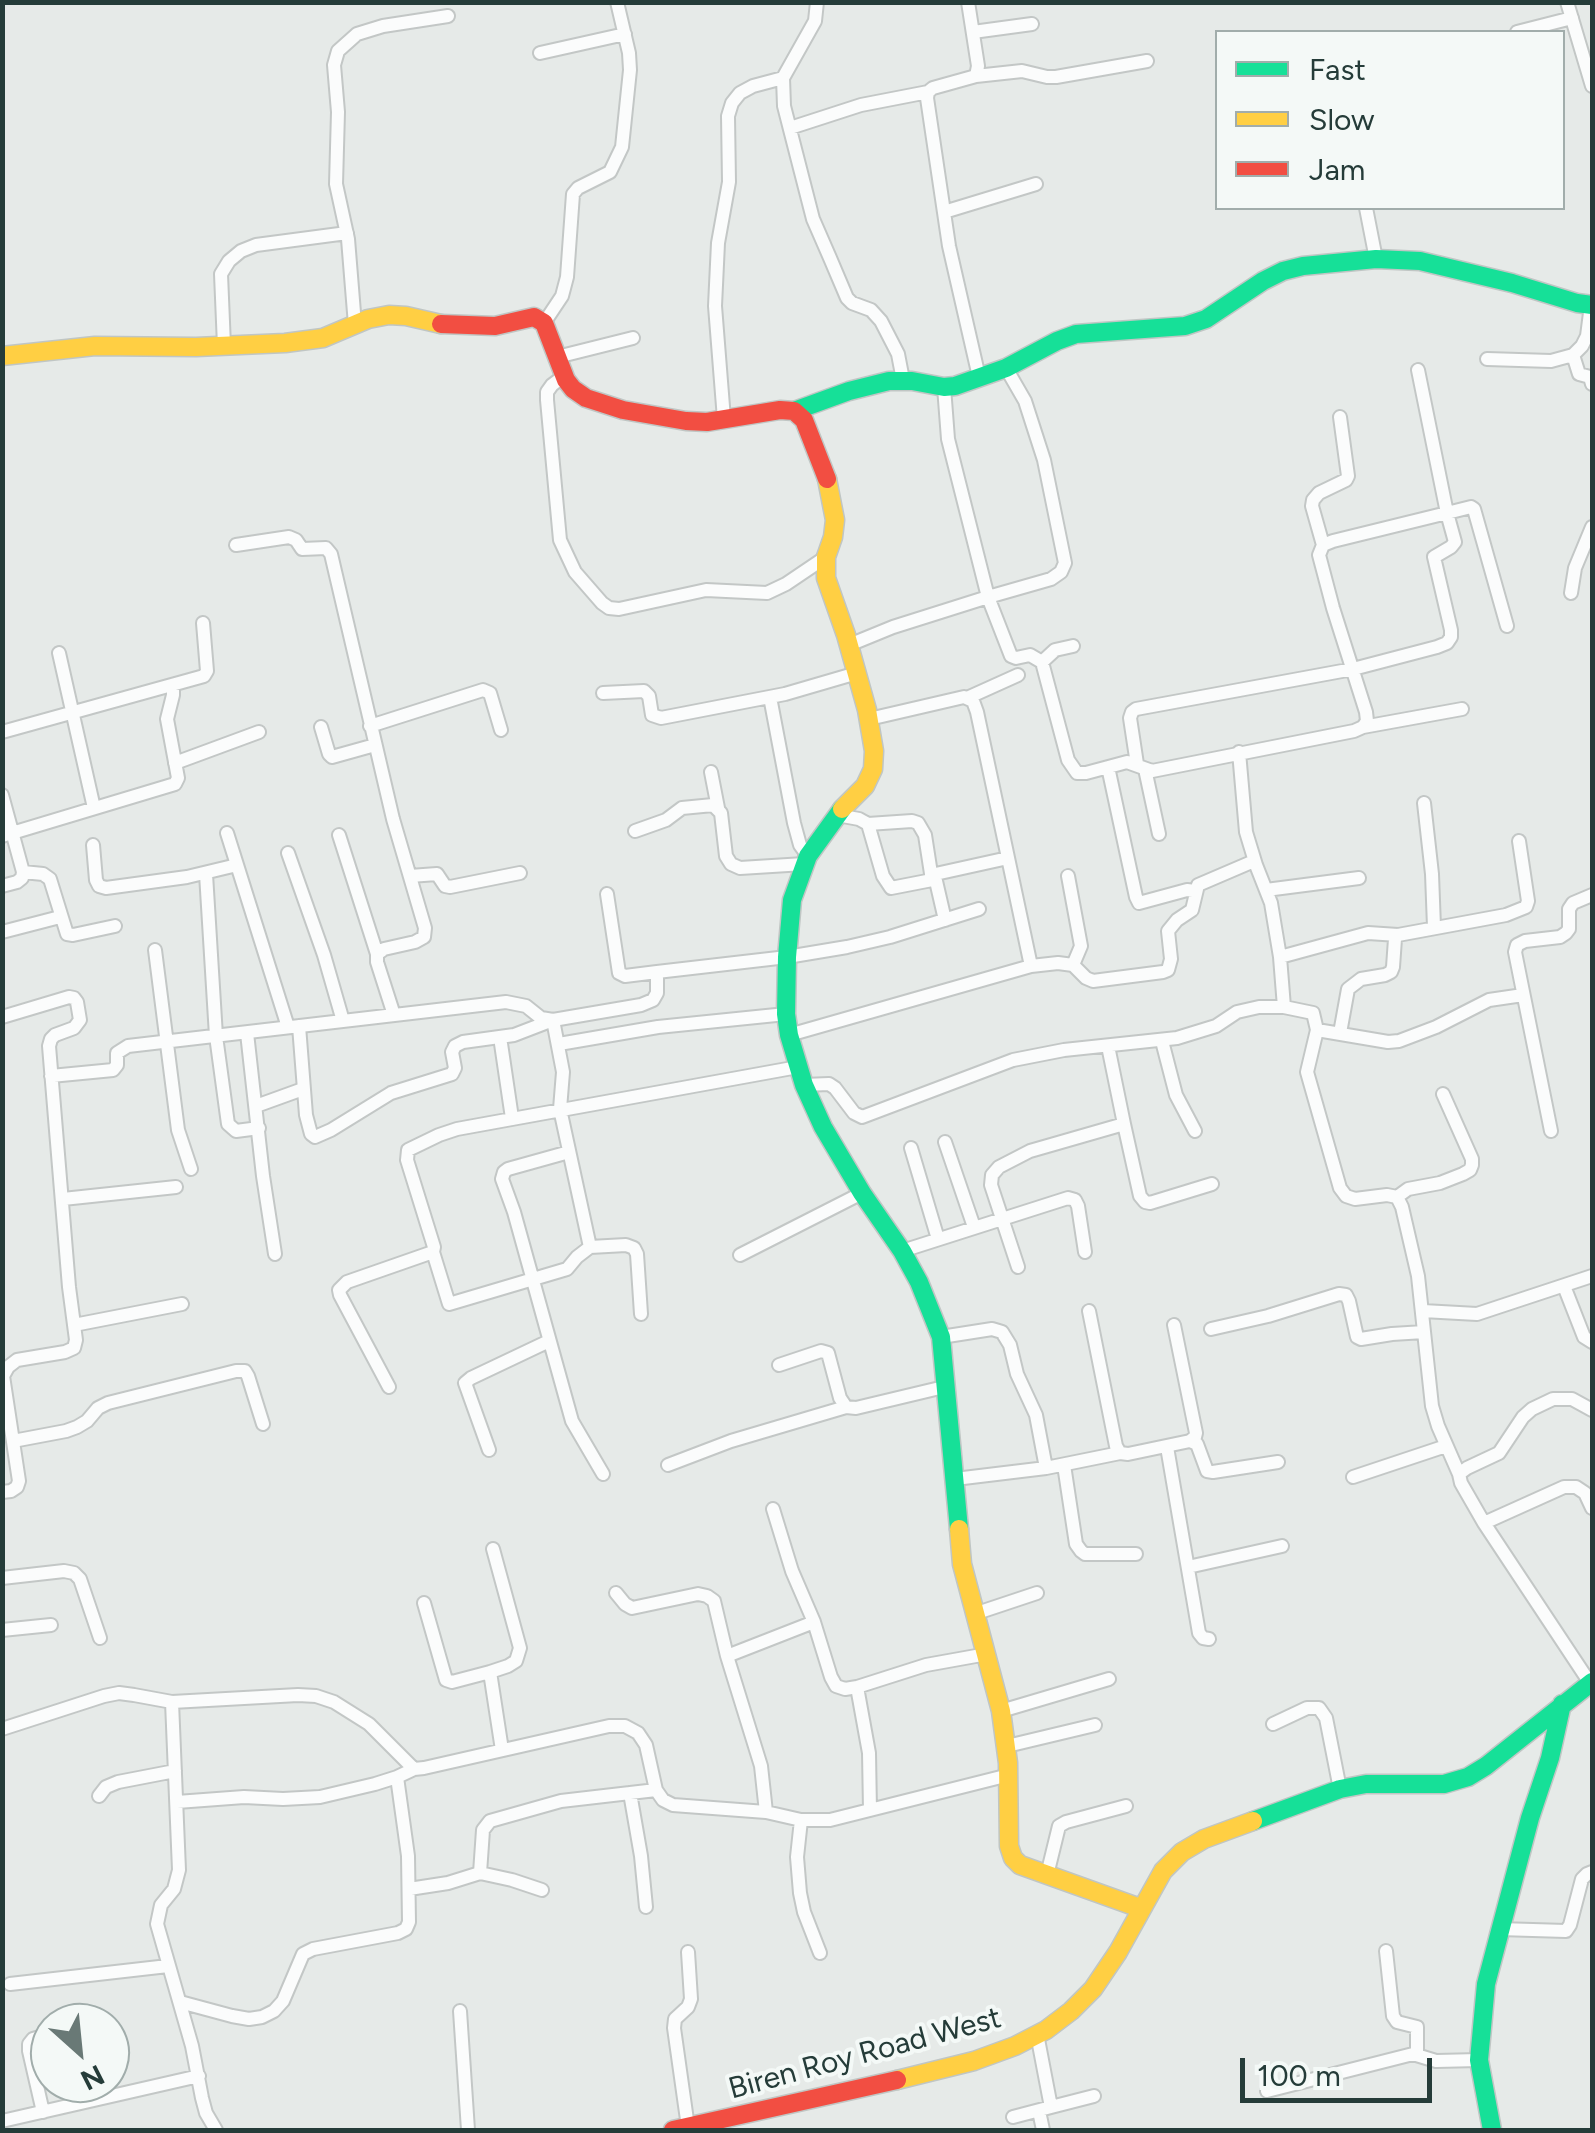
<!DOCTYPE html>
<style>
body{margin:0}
#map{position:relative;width:1595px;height:2133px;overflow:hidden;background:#e6eae8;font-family:Figtree,sans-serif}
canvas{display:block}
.frame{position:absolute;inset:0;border:5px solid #253c39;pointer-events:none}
.legend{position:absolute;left:1215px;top:30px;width:350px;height:180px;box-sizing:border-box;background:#f4f9f7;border:2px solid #a1adab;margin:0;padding:12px 18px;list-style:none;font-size:30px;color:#253c39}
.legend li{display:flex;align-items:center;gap:20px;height:50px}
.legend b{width:50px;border:2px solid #a1adab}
.north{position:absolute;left:30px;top:2003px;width:100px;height:100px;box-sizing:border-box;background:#f4f9f7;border:2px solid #a1adab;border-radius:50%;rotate:153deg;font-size:28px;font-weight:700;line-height:40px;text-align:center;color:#253c39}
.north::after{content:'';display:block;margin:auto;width:35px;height:45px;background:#697976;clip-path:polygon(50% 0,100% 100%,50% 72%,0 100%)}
.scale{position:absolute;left:1240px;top:2058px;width:192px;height:45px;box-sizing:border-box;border:5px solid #253c39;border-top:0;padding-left:12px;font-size:30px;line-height:35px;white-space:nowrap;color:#253c39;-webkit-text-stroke:8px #f4f9f7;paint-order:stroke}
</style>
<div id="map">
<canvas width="1595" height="2133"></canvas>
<div class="frame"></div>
<ul class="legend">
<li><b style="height:12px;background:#16e098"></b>Fast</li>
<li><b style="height:12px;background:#ffcf43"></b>Slow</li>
<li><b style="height:12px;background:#f24e42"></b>Jam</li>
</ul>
<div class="north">N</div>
<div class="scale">100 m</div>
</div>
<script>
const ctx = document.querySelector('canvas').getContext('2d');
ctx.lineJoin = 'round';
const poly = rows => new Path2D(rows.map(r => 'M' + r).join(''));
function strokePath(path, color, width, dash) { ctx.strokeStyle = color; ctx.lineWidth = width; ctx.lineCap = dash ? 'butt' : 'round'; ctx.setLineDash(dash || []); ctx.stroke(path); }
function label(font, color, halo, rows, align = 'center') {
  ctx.font = font + ' Figtree,sans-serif'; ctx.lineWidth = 8; ctx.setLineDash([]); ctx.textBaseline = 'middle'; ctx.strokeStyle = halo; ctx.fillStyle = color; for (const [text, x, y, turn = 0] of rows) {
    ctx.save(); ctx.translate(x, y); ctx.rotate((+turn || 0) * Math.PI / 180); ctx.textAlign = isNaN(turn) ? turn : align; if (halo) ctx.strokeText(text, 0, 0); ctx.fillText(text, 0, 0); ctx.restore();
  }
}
const street = poly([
 [817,2,815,21,783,78,784,106,813,219,830,258,847,298,852,303,871,310,881,321,898,354,903,380],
 [968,2,978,66,976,76,933,88,928,92,927,98,949,246,979,377],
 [1567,2,1592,86],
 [973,32,1032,24],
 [1517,32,1572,18],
 [540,53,625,34],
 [976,76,1022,71,1047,77,1056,77,1147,61],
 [790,128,861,105,928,92],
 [1366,208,1376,259],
 [944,212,1036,184],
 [544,323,562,296,567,277,573,194,578,188,610,172,622,147,630,70,629,53,617,2],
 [355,325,348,239,336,184,338,112,334,65,338,51,357,34,383,26,448,16],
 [224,346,221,274,229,261,241,251,256,245,347,233],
 [1573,355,1579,374,1590,377,1592,384],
 [557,357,633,338],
 [1487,359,1551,361,1573,355,1582,346,1587,336,1591,305],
 [564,376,552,385,547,392,547,400,560,540,575,572,602,603,609,608,619,609,706,590,767,593,786,584,826,557],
 [944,387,948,439,988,597,1051,579,1061,572,1065,563,1044,460,1025,401,1006,368],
 [724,419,715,306,718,243,729,182,728,116,732,103,740,93,753,86,783,78],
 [236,545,289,537,296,540,302,549,326,548,331,554,393,819,425,928,424,937,415,942,384,949,377,954,377,962,394,1015],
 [1323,545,1312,506,1313,500,1319,493,1346,480,1348,476,1340,417],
 [1571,593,1575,568,1592,527],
 [849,645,893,627,988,597,1011,656,1016,658,1030,655,1042,662,1068,760,1077,773,1086,773,1127,762,1152,771,1354,731,1363,727,1367,721,1366,712,1333,608,1319,555,1323,545,1333,541,1447,513,1418,370],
 [59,653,94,808],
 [1042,662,1055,650,1073,646],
 [603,693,644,691,649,696,652,715,661,718,785,694,857,673],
 [770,697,794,823,800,845,808,856],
 [967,698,1018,675],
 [869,719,964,697,973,701,977,712,1031,966],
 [370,726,483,690,490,693,501,730],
 [321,727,329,754,332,757,375,745],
 [1363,727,1462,709],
 [2,732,204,676,207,671,203,623],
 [1239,752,1246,832,1256,865,1271,903,1280,957,1284,1007],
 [175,763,259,732],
 [1137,764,1130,718,1132,712,1136,709,1353,669,1437,647,1447,643,1451,637,1451,630,1434,557,1451,547,1455,542,1447,513,1471,507,1474,509,1507,626],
 [1108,767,1136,897,1139,903,1187,890,1195,891],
 [1145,769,1159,834],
 [711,772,718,808],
 [2,795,23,872,22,878,17,882,2,886],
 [1424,803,1432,874,1434,927],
 [837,815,859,819,868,824,883,876,891,888,932,880,936,881,945,920],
 [868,824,912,821,918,823,925,835,932,880],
 [635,831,666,820,682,808,713,805,721,813,726,856,731,864,740,868,804,864],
 [227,833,288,1027],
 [339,835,377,954],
 [2,836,175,784,178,778,167,719,173,695,173,686],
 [93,845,96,880,99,886,106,888,187,877,237,865],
 [288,853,324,955,343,1021],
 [23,872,43,874,50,879,67,934,73,935,115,926],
 [206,874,216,1036,228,1124,236,1131,259,1128],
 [931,875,1008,858],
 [410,876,437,874,445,886,450,887,520,873],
 [1068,876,1081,946,1073,965],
 [1266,890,1359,878],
 [607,894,619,973,625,976,657,972],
 [2,932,60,917],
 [155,950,178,1130,191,1169],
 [1280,957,1368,933,1398,935],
 [2,1017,69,997,74,998,77,1002,80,1020,74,1028,55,1035,51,1039,49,1046,69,1287,76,1340,74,1348,65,1352,17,1360,8,1367,3,1376,19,1481,17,1487,11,1491,2,1492],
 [299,1026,306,1115,311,1134,315,1137,331,1130,391,1093,452,1074,455,1068,452,1052,455,1046,463,1042,514,1035,553,1020,563,1072,560,1109,590,1247,577,1257,567,1269,449,1304,433,1252],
 [1317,1030,1388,1042,1399,1041,1436,1027,1489,1000,1523,995],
 [247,1033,263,1176,275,1254],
 [1340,1033,1348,989,1361,979,1385,975,1391,972,1393,967,1395,939,1398,935,1506,915,1526,907,1528,901,1519,841],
 [789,1035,1031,966,1058,963,1073,965,1086,978,1093,981,1163,972,1168,970,1171,959,1168,931,1177,920,1192,910,1198,885,1254,861],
 [500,1037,512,1118],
 [1162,1041,1176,1095,1195,1131],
 [559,1044,658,1027,786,1014],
 [51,1076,113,1070,117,1065,117,1053,128,1046,506,1002,526,1006,541,1018,553,1020,641,1005,653,1000,657,993,657,972,787,957,847,947,890,937,979,909],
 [804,1085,829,1084,835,1088,854,1113,862,1117,1013,1060,1064,1050,1177,1038,1216,1026,1237,1012,1259,1007,1284,1007,1313,1013,1317,1030,1307,1072,1340,1188,1346,1196,1355,1199,1387,1195,1397,1197,1402,1207,1418,1276,1432,1406,1438,1426,1459,1474],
 [256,1106,303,1089],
 [1124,1124,1140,1196,1145,1202,1150,1203,1212,1184],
 [1551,1131,1515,952,1517,945,1525,941,1560,937,1566,933,1569,929,1569,909,1573,903,1592,895],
 [945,1142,974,1227],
 [911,1148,938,1239],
 [569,1152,508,1169,504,1172,502,1179,514,1212,572,1421,603,1474],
 [1397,1197,1408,1189,1440,1183,1463,1174,1470,1170,1472,1165,1472,1159,1443,1094],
 [63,1199,176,1187],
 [590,1247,626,1245,634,1248,637,1254,641,1314],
 [902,1251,1068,1198,1075,1200,1078,1206,1085,1252],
 [740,1255,862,1193],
 [1018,1267,991,1185,992,1175,999,1167,1030,1151,1124,1124,1108,1046],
 [1564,1286,1584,1337,1592,1342],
 [1089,1311,1116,1446,1120,1453,1128,1454,1190,1441,1195,1437,1196,1433,1174,1325],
 [1423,1311,1477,1314,1592,1276],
 [74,1325,182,1304],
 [1211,1329,1268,1316,1339,1294,1346,1295,1349,1301,1357,1337,1361,1339,1392,1334,1424,1332],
 [941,1337,992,1329,1002,1332,1010,1345,1017,1374,1036,1415,1046,1468],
 [779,1365,821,1351,828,1353,840,1398,846,1407,856,1408,944,1387],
 [389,1387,340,1295,339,1290,347,1282,433,1252,434,1247,407,1160,408,1150,439,1135,457,1129,798,1067],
 [13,1441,66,1431,77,1427,87,1421,98,1408,108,1403,236,1371,245,1371,248,1376,263,1424],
 [1190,1441,1197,1444,1207,1471,1213,1472,1278,1462],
 [1167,1447,1199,1633,1203,1638,1209,1639],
 [489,1450,465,1383,471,1378,549,1341],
 [668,1465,731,1441,846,1407],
 [1064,1465,1076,1544,1081,1551,1085,1554,1136,1554],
 [1353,1477,1446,1446],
 [955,1479,1046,1468,1120,1453],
 [773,1509,792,1571,814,1622,831,1677,836,1686,845,1689,857,1687,926,1665,987,1654],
 [1484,1523,1564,1487,1576,1487,1585,1493,1592,1508],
 [1188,1567,1282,1546],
 [2,1578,64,1571,74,1573,80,1579,100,1638],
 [616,1593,625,1604,632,1608,698,1594,707,1596,714,1601,727,1656],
 [424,1603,446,1680,452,1682,490,1672,502,1750],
 [974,1614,1037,1593],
 [2,1630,51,1625],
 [490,1672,508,1666,516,1661,520,1648,493,1549],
 [1590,1683,1484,1523,1461,1483,1459,1474,1467,1468,1499,1453,1523,1417,1532,1409,1553,1399,1572,1399,1592,1410],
 [857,1687,869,1753,870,1810],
 [1001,1711,1109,1679],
 [1273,1724,1307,1708,1319,1708,1326,1718,1340,1789],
 [2,1729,104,1696,119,1693,134,1695,172,1702],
 [1007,1746,1095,1725],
 [630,1793,641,1856,646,1907],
 [99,1796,106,1787,118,1782,175,1771],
 [177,1802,244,1797,283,1799,320,1797,375,1784,397,1777,414,1769],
 [766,1812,761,1766,727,1656,814,1622],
 [801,1820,797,1857,800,1893,804,1912,820,1953],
 [480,1873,512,1880,542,1890],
 [1047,1875,1059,1826,1066,1822,1126,1806],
 [409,1889,448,1883,480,1873,483,1830,490,1821,561,1801,656,1790],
 [1499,1929,1566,1931,1570,1925,1582,1879,1587,1874,1592,1872],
 [1386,1951,1393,2016,1397,2022,1417,2027,1417,2054],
 [688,1952,691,1999,688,2007,675,2019,674,2028,688,2127],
 [10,1984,168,1966],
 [180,2002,232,2016,249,2019,262,2017,274,2011,283,2001,303,1954,313,1949,398,1933,406,1929,409,1922,408,1856,397,1777],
 [460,2011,468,2130],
 [1267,2091,1413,2054,1436,2061,1479,2060],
 [1051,2107,1094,2096],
 [1039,2111,1043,2130],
 [43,2112,29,2051,29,2044,33,2039,50,2034],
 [1013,2117,1051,2107,1037,2034],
 [2,2121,199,2076],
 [216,2130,206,2113,202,2098,192,2046,157,1924,161,1905,174,1889,179,1870,172,1702,298,1695,316,1696,334,1702,369,1724,414,1769,424,1768,609,1726,625,1726,638,1733,646,1745,656,1790,663,1800,673,1805,766,1812,801,1820,830,1820,1009,1775]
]);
const fast = poly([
 [794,411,849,391,889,381,912,381,944,387,955,386,1006,368,1057,341,1076,334,1185,326,1206,319,1263,281,1283,271,1303,266,1376,259,1420,261,1512,283,1577,303,1592,305],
 [842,809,808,856,792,900,787,957,786,1014,789,1035,804,1085,823,1127,862,1193,902,1251,919,1282,941,1337,959,1529],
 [1253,1821,1340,1789,1366,1784,1444,1784,1468,1777,1486,1766,1592,1682],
 [1492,2130,1479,2060,1486,1984,1530,1818,1550,1758,1562,1704]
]);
const slow = poly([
 [2,356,95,346,196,347,285,343,323,338,368,319,389,315,406,316,441,324],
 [827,479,835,520,833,537,826,557,826,578,846,635,867,710,874,751,873,769,865,786,842,809],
 [959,1529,962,1564,1001,1711,1008,1763,1009,1846,1013,1858,1020,1865,1140,1908],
 [897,2080,974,2061,1015,2046,1046,2030,1071,2011,1093,1989,1118,1952,1163,1871,1182,1852,1204,1839,1253,1821]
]);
const jam = poly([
 [441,324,495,326,534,317,544,323,566,380,573,389,586,398,623,410,686,421,707,422,780,410,794,411,804,420,827,479],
 [673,2130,897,2080]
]);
strokePath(street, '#c3c7c6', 16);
strokePath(fast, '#c0c6c4', 21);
strokePath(slow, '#c0c6c4', 21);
strokePath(jam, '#c0c6c4', 21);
strokePath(street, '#fbfcfc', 12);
strokePath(fast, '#16e098', 18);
strokePath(slow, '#ffcf43', 18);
strokePath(jam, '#f24e42', 18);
label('30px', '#253c39', '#f4f9f7', [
 ["Biren Roy Road West",865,2054,-15]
]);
</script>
